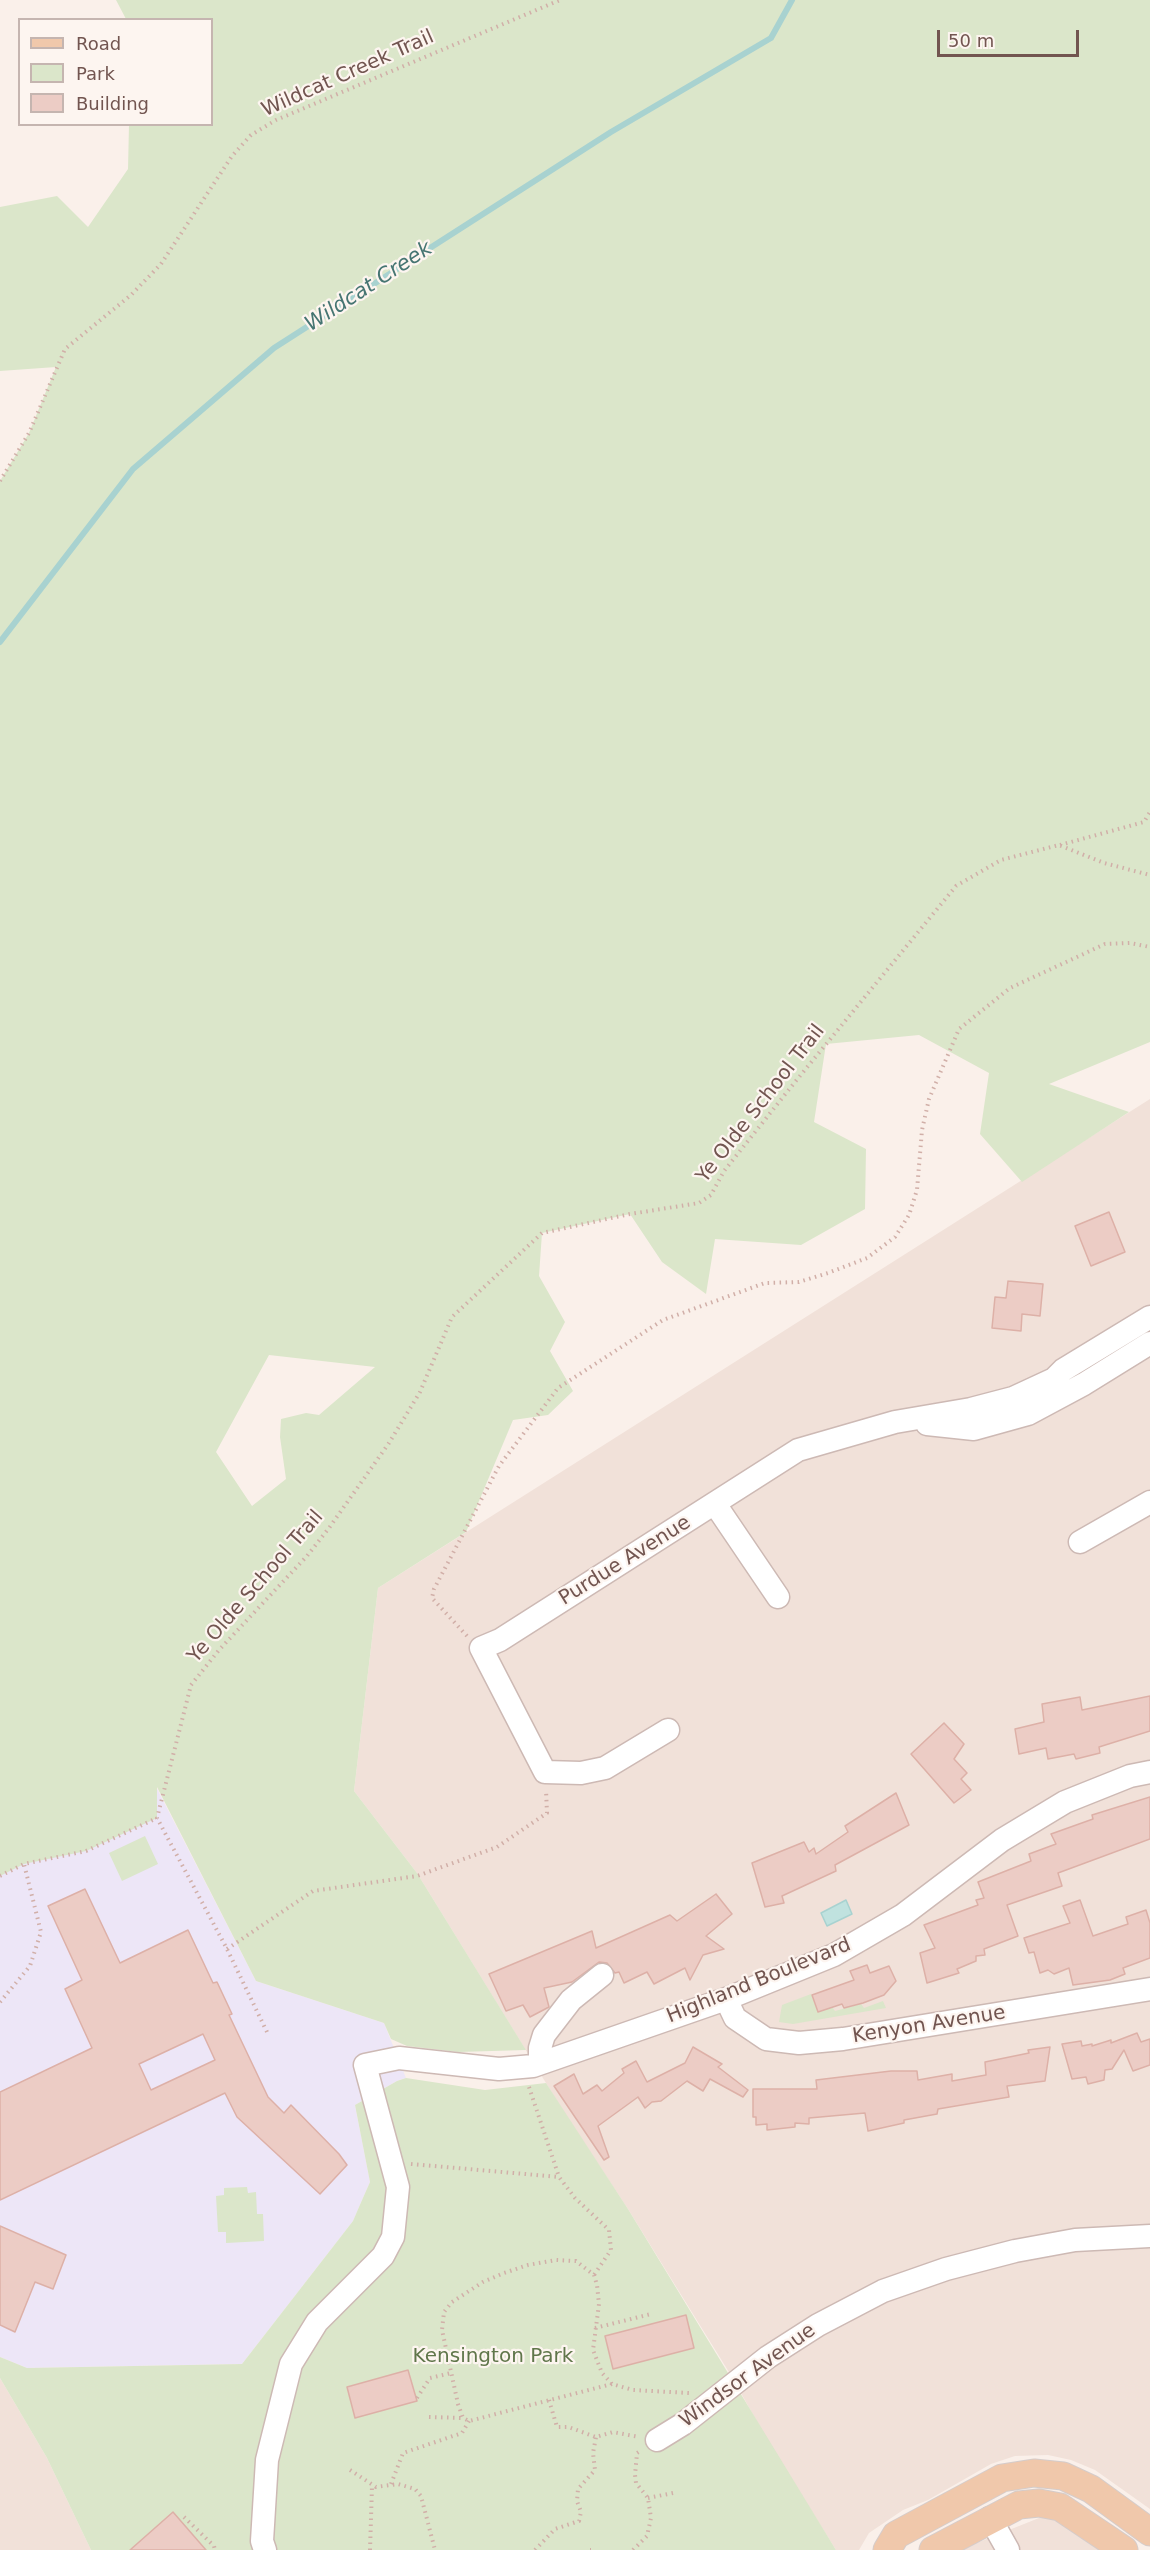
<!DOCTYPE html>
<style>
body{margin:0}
#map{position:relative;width:1150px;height:2550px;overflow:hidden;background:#faf0ea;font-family:"DejaVu Sans",sans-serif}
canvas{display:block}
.legend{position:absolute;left:18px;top:18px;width:195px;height:108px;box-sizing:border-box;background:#fdf5f0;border:2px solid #c5b5b0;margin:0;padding:8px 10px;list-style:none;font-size:18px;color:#725550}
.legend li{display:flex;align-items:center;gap:12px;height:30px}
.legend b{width:30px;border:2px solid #c5b5b0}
.scale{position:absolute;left:937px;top:30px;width:142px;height:27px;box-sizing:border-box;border:3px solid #725550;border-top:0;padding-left:8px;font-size:18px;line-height:21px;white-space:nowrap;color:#725550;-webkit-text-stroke:4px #fdf5f0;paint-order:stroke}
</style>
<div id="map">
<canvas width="1150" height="2550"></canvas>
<ul class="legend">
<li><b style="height:8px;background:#f0c8ab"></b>Road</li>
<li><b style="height:16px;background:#dbe6ca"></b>Park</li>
<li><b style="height:16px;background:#ecccc5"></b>Building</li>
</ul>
<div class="scale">50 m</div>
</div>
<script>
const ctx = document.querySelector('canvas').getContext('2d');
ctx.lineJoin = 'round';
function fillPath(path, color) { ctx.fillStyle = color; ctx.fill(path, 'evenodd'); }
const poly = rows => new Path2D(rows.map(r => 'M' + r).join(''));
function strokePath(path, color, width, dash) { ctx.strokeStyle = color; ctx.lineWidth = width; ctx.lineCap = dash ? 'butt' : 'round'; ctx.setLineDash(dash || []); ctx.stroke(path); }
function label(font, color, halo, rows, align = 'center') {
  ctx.font = font + ' "DejaVu Sans",sans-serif'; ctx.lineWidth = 4.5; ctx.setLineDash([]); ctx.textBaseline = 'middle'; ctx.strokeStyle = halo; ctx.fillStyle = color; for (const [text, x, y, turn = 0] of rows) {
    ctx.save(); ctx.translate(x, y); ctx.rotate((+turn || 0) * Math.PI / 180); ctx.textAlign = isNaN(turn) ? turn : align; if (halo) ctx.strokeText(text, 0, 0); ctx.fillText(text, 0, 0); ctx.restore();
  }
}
fillPath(poly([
 [1150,1099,1150,2509,1095,2470,1071,2460,1048,2455,1015,2456,991,2464,928,2500,903,2510,869,2533,859,2550,836,2550,770,2445,732,2377,628,2209,565,2114,417,1873,354,1791,378,1588],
 [0,2378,47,2458,91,2550,0,2550],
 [1039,2518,1052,2518,1066,2524,1103,2550,959,2550]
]), '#f1e1d9');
fillPath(poly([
 [133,1742,256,1981,384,2023,406,2078,397,2081,355,2105,370,2182,359,2207,353,2221,242,2364,27,2368,0,2357,0,1826]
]), '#ede6f7');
fillPath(poly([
 [116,0,1150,0,1150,1042,1049,1084,1129,1112,1022,1182,980,1134,989,1073,919,1035,826,1044,814,1122,866,1149,865,1209,801,1245,715,1239,706,1294,662,1262,630,1214,542,1233,539,1276,565,1322,550,1351,573,1391,548,1415,513,1420,466,1532,378,1588,354,1791,417,1873,526,2050,458,2052,407,2046,391,2039,384,2023,256,1981,157,1787,157,1818,86,1851,24,1864,0,1876,0,481,29,433,56,367,0,371,0,207,57,196,88,227,128,169,129,125,212,124,212,20,126,19],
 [269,1355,375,1367,319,1415,306,1413,281,1419,280,1437,286,1479,252,1506,216,1452],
 [145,1836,158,1864,122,1881,109,1853],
 [811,1994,818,2012,832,2007,835,2011,861,2004,864,2008,883,2001,886,2008,793,2024,779,2022,782,2005],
 [406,2078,485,2090,546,2083,628,2209,836,2550,91,2550,47,2458,0,2378,0,2357,27,2368,242,2364,353,2221,359,2207,370,2182,355,2105,397,2081],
 [247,2187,248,2193,256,2192,257,2214,263,2214,264,2241,226,2243,226,2232,218,2232,216,2196,224,2195,224,2188]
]), '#dbe6ca');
const water = poly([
 [846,1900,852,1914,827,1926,821,1913,846,1900]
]);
fillPath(water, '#c0e2df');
strokePath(water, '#a8d2d0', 1.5);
strokePath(poly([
 [0,642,133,469,274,348,611,132,771,38,792,0]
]), '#a8d2d0', 6);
const building = poly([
 [1109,1212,1125,1252,1091,1266,1075,1226,1109,1212],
 [1008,1281,1043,1284,1040,1316,1022,1314,1021,1331,992,1328,995,1297,1006,1298,1008,1281],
 [1150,1696,1150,1731,1099,1747,1100,1753,1076,1759,1074,1754,1048,1759,1046,1748,1019,1754,1015,1729,1044,1722,1042,1704,1080,1697,1082,1710,1150,1696],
 [944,1723,964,1744,954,1759,967,1773,961,1779,971,1790,954,1803,911,1754,944,1723],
 [896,1793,909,1825,835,1865,836,1871,782,1896,784,1903,765,1907,752,1863,804,1842,809,1852,814,1848,816,1854,848,1832,845,1826,896,1793],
 [1150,1797,1150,1839,1058,1873,1062,1886,1007,1905,1018,1936,984,1949,985,1955,976,1956,976,1961,957,1969,959,1973,927,1983,920,1953,935,1948,924,1925,978,1905,976,1900,984,1898,978,1882,1031,1861,1029,1854,1056,1844,1051,1834,1093,1819,1092,1815,1150,1797],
 [85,1889,120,1963,188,1930,213,1983,217,1982,232,2014,229,2015,268,2097,284,2113,291,2105,339,2154,347,2165,320,2194,237,2117,225,2093,0,2200,0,2092,92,2048,65,1989,82,1980,48,1906,85,1889],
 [203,2034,215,2060,151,2090,139,2064,203,2034],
 [716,1894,732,1914,706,1936,724,1949,703,1955,690,1980,685,1968,654,1984,647,1972,624,1983,619,1972,615,1973,607,1963,599,1962,572,1982,544,1988,549,2007,530,2017,523,2005,506,2011,489,1974,592,1931,596,1948,670,1915,677,1921,716,1894],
 [1080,1900,1093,1936,1128,1924,1126,1917,1146,1910,1150,1923,1150,1958,1123,1968,1125,1974,1110,1980,1073,1985,1069,1968,1054,1974,1048,1970,1040,1973,1034,1952,1029,1953,1024,1938,1070,1923,1063,1906,1080,1900],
 [867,1965,870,1973,889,1966,896,1981,884,1995,863,2003,844,2008,842,2004,818,2012,812,1995,854,1980,850,1971,867,1965],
 [1137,2033,1141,2042,1150,2039,1150,2065,1133,2071,1124,2050,1112,2069,1105,2070,1104,2080,1088,2084,1086,2077,1072,2079,1062,2044,1081,2041,1082,2046,1092,2044,1092,2046,1111,2040,1111,2043,1137,2033],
 [693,2047,722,2064,718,2067,748,2090,743,2097,710,2079,703,2091,687,2081,661,2101,652,2102,645,2108,638,2097,598,2126,609,2157,604,2160,554,2086,574,2074,583,2094,597,2085,602,2091,624,2073,622,2069,636,2061,647,2082,685,2063,693,2047],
 [1050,2047,1045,2081,1007,2086,1009,2097,938,2109,937,2114,904,2120,904,2123,868,2131,865,2113,809,2118,809,2124,795,2123,795,2127,767,2130,767,2124,756,2125,756,2117,753,2117,753,2089,817,2089,816,2080,891,2071,917,2071,918,2080,952,2074,952,2081,986,2075,985,2062,1029,2053,1028,2050,1050,2047],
 [0,2226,66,2255,53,2289,35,2282,15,2332,0,2325,0,2226],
 [686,2315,694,2348,613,2369,605,2336,686,2315],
 [408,2370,417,2401,355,2418,347,2387,408,2370],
 [173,2512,206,2550,130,2550,173,2512]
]);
fillPath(building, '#ecccc5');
strokePath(building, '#ddb0a7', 1.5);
const minor = poly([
 [927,1424,974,1429,1028,1414,1084,1384,1150,1343],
 [715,1504,778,1597],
 [1080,1542,1150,1502],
 [668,1730,605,1768,581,1773,545,1772,481,1648,500,1640,798,1450,895,1422,971,1409,1013,1398,1054,1379,1063,1370,1150,1317],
 [726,1999,735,2018,766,2039,799,2043,843,2039,1150,1989],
 [540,2063,540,2048,544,2035,571,2000,602,1975],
 [657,2440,683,2424,768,2357,818,2325,883,2291,946,2269,1015,2251,1075,2240,1150,2236],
 [990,2518,1008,2550],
 [265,2550,262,2541,267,2460,291,2364,317,2322,383,2256,393,2237,398,2187,365,2065,399,2058,499,2069,533,2066,726,1999,834,1955,903,1915,1002,1840,1065,1802,1130,1776,1150,1772]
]);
const major = poly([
 [887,2550,896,2535,1002,2478,1034,2473,1063,2476,1091,2489,1150,2532],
 [933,2550,1019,2505,1039,2503,1060,2507,1124,2550]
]);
strokePath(minor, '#cdb9b4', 25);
strokePath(major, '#d5ccca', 29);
strokePath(poly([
 [0,481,29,433,65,349,131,295,161,264,232,156,251,135,276,120,560,0],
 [1060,845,1144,822,1150,812],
 [467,1636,432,1598,434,1589,499,1466,558,1388,663,1320,765,1283,799,1282,828,1273,867,1258,895,1237,909,1215,917,1190,922,1130,929,1099,959,1029,1010,988,1105,944,1130,943,1150,947],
 [0,1876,24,1864],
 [227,1949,313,1891,417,1876,497,1847,547,1813,546,1790],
 [0,2002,30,1966,41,1932,24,1864,86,1851,157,1818],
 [267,2032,227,1949,157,1818,191,1685,219,1650,307,1556,329,1528,389,1443,420,1392,452,1317,542,1233,630,1214,699,1203,711,1195,724,1171,795,1082,956,886,1001,860,1059,845,1104,863,1150,875],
 [529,2087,559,2177],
 [411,2164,559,2177,575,2198,609,2230,611,2250,594,2275],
 [595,2328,651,2314],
 [612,2384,469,2421,463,2418,458,2404,442,2330,444,2312,452,2302,483,2282,504,2273,528,2265,556,2260,576,2261,594,2275,597,2285,599,2304,593,2350,602,2373,612,2384,633,2390,689,2393],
 [417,2398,430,2378,451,2373],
 [549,2400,557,2427,568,2427,596,2437,613,2432,639,2437],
 [429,2417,463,2418],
 [350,2470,376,2487,398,2484,415,2489,421,2496,435,2550],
 [391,2484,403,2453,462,2433,469,2421],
 [648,2498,673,2493],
 [184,2517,214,2546,215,2550],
 [370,2550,372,2486],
 [535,2550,555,2529,579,2521,581,2512,577,2501,578,2489,595,2470,593,2453,596,2437],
 [590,2550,591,2550],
 [633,2550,647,2536,651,2518,648,2498,636,2483,635,2475,637,2453,642,2450]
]), '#d1afa8', 4, [1.5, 4.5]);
strokePath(minor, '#fff', 22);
strokePath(major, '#f0c8ab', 27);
label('20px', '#725550', '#fdf5f0', [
 ["Wildcat Creek Trail",348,74,-24],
 ["Ye Olde School Trail",761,1104,-52],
 ["Purdue Avenue",625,1561,-32],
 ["Ye Olde School Trail",256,1587,-49],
 ["Highland Boulevard",759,1981,-22],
 ["Kenyon Avenue",929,2025,-9],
 ["Windsor Avenue",748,2376,-36]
]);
label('20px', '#60764a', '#fdf5f0', [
 ["Kensington Park",493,2357]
]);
label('italic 21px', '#467572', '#fdf5f0', [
 ["Wildcat Creek",369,287,-33]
]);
</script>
